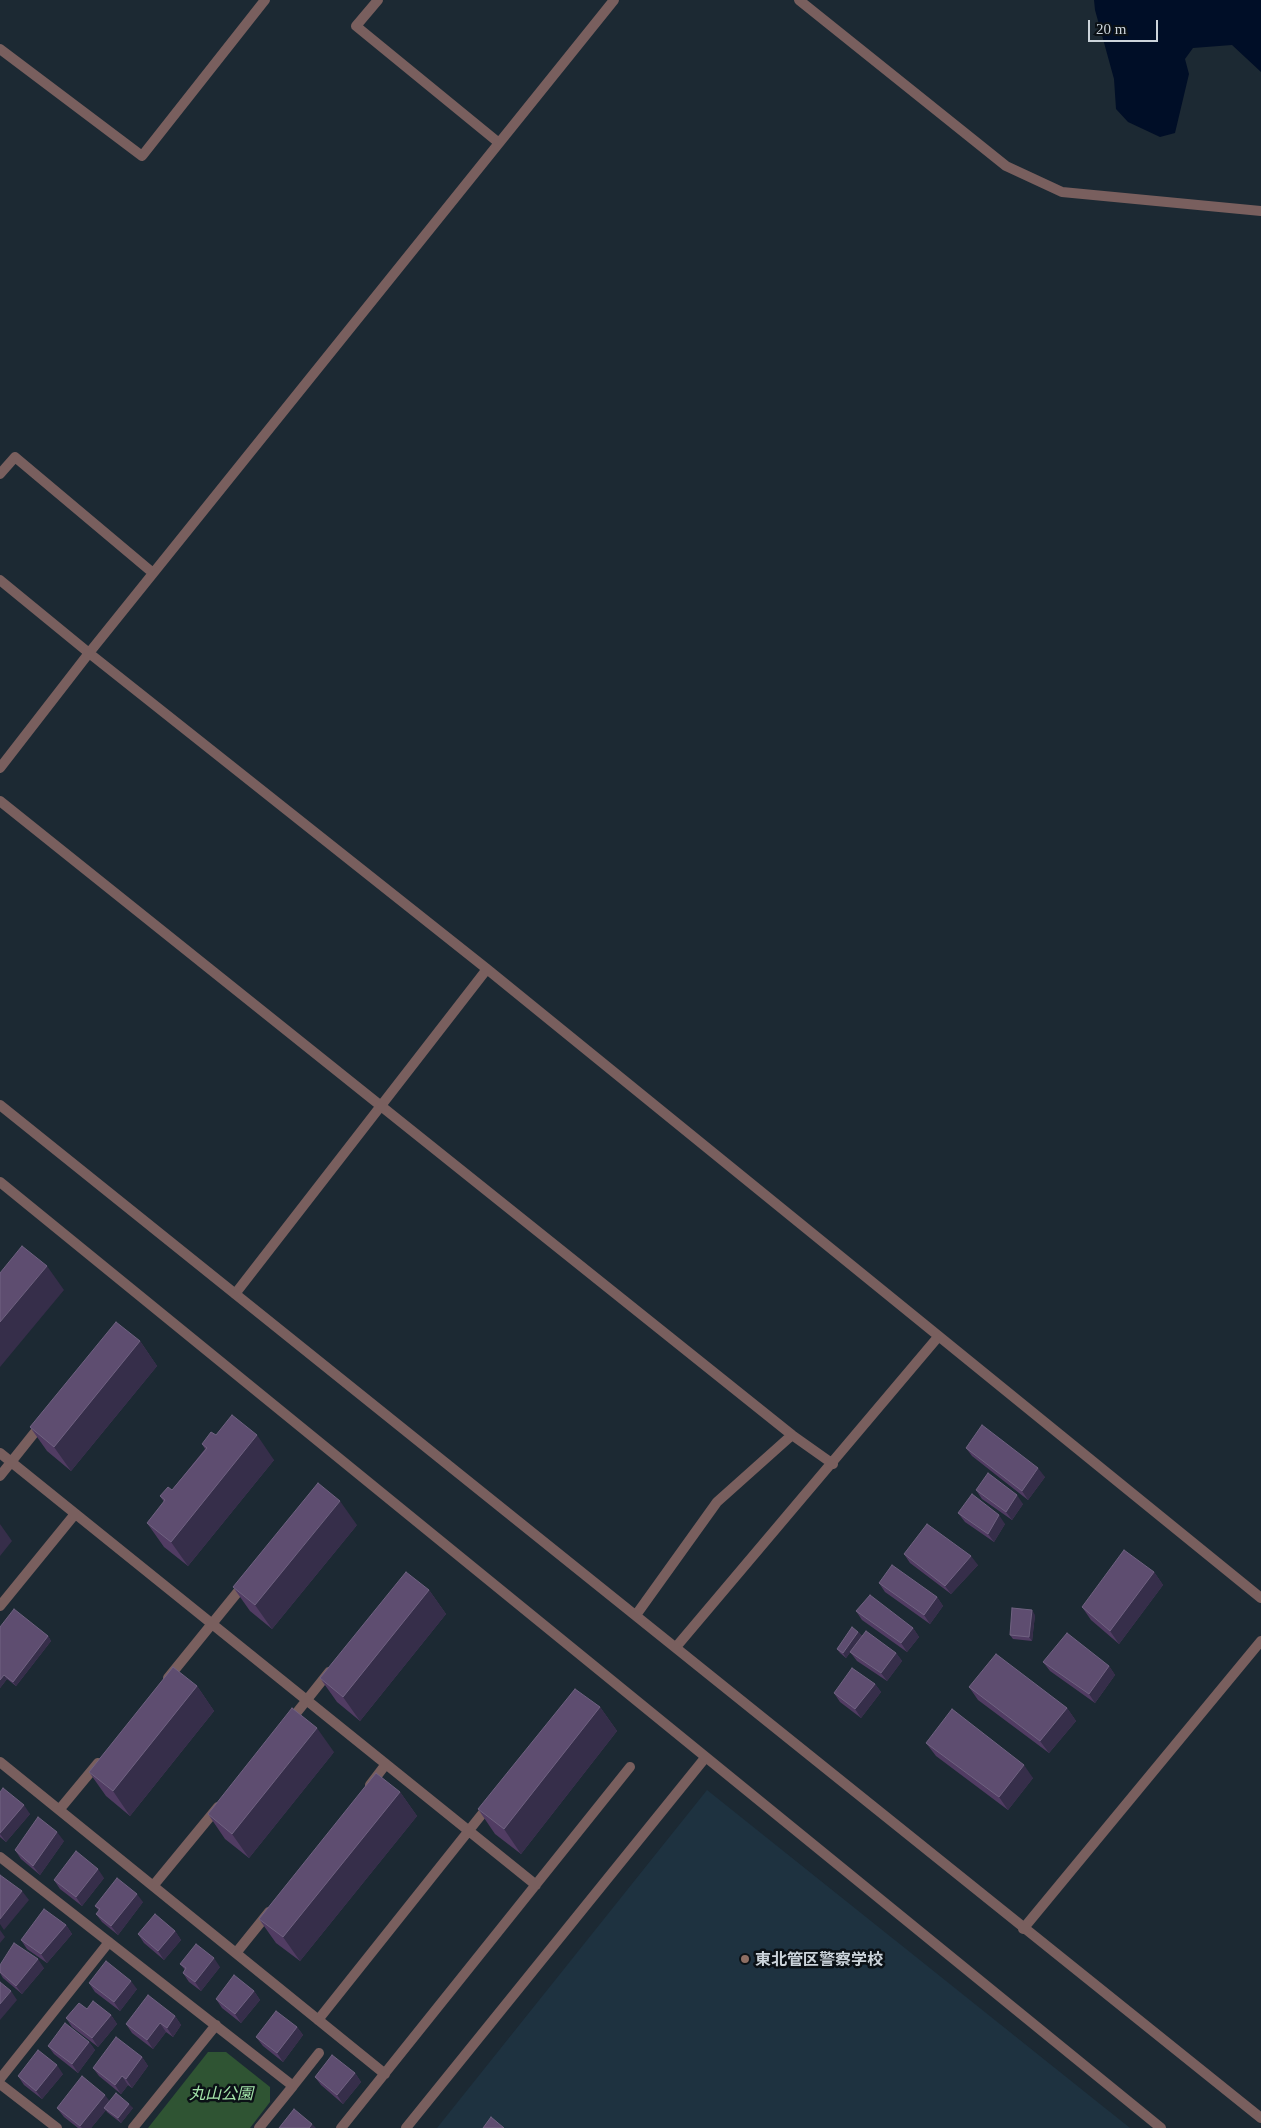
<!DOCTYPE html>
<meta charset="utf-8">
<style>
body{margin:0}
#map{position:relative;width:1261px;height:2128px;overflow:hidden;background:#1c2933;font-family:Georgia,serif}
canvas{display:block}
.scale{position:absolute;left:1088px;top:20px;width:70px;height:22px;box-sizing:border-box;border:2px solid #ccd4db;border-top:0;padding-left:6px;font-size:15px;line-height:18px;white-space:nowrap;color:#ccd4db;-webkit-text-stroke:4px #0b1116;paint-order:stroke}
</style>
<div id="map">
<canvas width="1261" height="2128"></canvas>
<div class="scale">20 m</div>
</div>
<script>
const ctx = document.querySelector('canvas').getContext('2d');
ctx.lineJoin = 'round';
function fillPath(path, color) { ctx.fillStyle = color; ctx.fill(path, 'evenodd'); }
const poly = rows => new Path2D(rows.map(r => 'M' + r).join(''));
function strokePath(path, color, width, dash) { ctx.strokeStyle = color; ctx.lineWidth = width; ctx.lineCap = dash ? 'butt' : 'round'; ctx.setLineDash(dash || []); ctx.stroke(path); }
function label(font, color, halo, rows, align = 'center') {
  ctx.font = font + ' Georgia,"Noto Sans JP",serif'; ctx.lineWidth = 5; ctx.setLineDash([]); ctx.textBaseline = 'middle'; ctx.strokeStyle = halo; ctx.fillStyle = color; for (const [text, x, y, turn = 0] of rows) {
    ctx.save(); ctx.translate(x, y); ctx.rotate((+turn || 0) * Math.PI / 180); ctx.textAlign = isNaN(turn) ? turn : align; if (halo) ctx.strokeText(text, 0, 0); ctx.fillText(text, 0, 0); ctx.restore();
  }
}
fillPath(poly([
 [707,1790,1130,2128,437,2128]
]), '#1e3240');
fillPath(poly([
 [226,2052,270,2087,270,2102,250,2128,148,2128,208,2052]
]), '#2f5433');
fillPath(poly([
 [1094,0,1261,0,1261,72,1232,45,1193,48,1185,59,1189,74,1175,133,1160,137,1128,122,1116,109,1114,79,1095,10]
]), '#000e27');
strokePath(poly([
 [378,0,356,26,499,143],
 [799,0,1006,166,1062,192,1261,211],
 [0,49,142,156,265,0],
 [0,474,15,457,153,573],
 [0,580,89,653,487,969,1261,1598],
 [0,768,89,653,614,0],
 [0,801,792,1435],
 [0,1105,1261,2118],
 [235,1294,487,969],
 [0,1453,536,1885],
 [0,1476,43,1422],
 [0,1606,75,1514],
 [636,1615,717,1502,792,1435,833,1464],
 [676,1647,938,1337],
 [168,1678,245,1583],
 [290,1721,329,1672],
 [0,1762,385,2074],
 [370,1785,386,1764],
 [59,1810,98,1763],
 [153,1886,218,1807],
 [1023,1929,1261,1641],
 [236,1953,269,1912],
 [318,2020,490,1804],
 [341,2128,630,1767],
 [406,2128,705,1758]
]), '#795f5e', 10);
strokePath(poly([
 [0,1857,293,2086,259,2128],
 [0,2079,109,1942],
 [0,2084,57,2128],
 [293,2086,319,2053],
 [133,2128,216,2025]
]), '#795f5e', 10);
strokePath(poly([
 [0,1182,1161,2128]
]), '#795f5e', 10);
fillPath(poly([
 [140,1341,157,1366,71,1471,47,1451,30,1427],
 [216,1435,274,1460,188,1566,164,1547,147,1523,164,1502,160,1496,172,1490,205,1449,202,1444],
 [966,1448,1045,1477,1028,1500,972,1456],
 [976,1490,1023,1504,1012,1520,982,1499],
 [958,1513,1005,1524,994,1542,965,1522],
 [357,1525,272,1629,250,1611,233,1587],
 [904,1554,978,1565,951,1594,910,1563],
 [1154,1572,1163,1585,1119,1644,1091,1620,1082,1607],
 [879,1583,937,1597,943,1606,930,1624,885,1592],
 [429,1590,446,1614,360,1721,337,1702,320,1678],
 [856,1611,913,1628,919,1637,907,1652,862,1620],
 [1035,1615,1032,1641,1013,1639,1010,1635],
 [0,1627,48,1636,51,1641,16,1686,7,1679,0,1688],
 [858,1632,862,1636,846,1658,840,1653,837,1649],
 [850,1652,896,1653,902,1661,887,1681,857,1661],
 [1043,1662,1109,1666,1115,1675,1095,1703,1050,1671],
 [875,1684,881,1692,861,1718,840,1702,834,1693],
 [197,1686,214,1711,130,1816,106,1796,89,1772],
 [969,1687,1067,1708,1076,1721,1049,1753,978,1700],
 [600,1707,617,1731,521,1854,495,1834,478,1809],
 [926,1743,1033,1778,1008,1810,936,1756],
 [334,1752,249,1858,225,1839,208,1814],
 [0,1792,30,1814,6,1842,0,1837],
 [400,1792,417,1816,300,1961,276,1943,259,1919],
 [64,1841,40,1875,21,1859,15,1850],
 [104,1878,82,1906,60,1889,54,1880],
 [143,1902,118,1935,102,1922,96,1914,99,1911,95,1906],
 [66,1925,72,1934,47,1963,27,1949,21,1940],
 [175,1931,181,1940,164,1960,144,1943,138,1934],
 [180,1964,220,1967,201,1991,189,1982,183,1973,185,1970],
 [0,1965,44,1968,22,1994,3,1978,0,1973],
 [89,1983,137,1989,120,2011,95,1992],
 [254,1991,260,2000,241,2023,222,2008,216,1999],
 [87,2009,111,2015,117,2024,98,2047,72,2027,66,2018],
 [175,2016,181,2025,173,2037,166,2032,153,2049,132,2033,126,2024],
 [297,2027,303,2035,283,2062,263,2046,256,2037],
 [89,2042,95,2050,78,2073,54,2054,48,2046],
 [142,2057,148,2066,132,2088,128,2085,121,2094,99,2076,93,2068],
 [355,2073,361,2082,343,2104,321,2085,315,2077],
 [63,2074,42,2099,24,2085,18,2076],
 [109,2101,133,2108,121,2123,107,2112,106,2110,91,2128,78,2128,64,2117,57,2108]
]), '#513c63');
fillPath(poly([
 [47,1266,64,1290,0,1367,0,1322],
 [140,1341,157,1366,71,1471,54,1447],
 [257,1435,274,1460,188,1566,171,1542],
 [1038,1468,1045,1477,1028,1500,1022,1491],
 [1017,1495,1023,1504,1012,1520,1006,1512],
 [340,1501,357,1525,272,1629,255,1605],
 [999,1515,1005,1524,994,1542,988,1534],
 [0,1524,12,1541,0,1556],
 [971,1556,978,1565,951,1594,945,1586],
 [1154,1572,1163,1585,1119,1644,1110,1631],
 [429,1590,446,1614,360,1721,343,1697],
 [937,1597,943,1606,930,1624,924,1615],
 [1032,1610,1035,1615,1032,1641,1029,1637],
 [913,1628,919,1637,907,1652,901,1643],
 [858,1632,862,1636,846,1658,843,1653],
 [48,1636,51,1641,16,1686,13,1682],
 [896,1653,902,1661,887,1681,881,1673],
 [1109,1666,1115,1675,1095,1703,1089,1694],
 [4,1675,7,1679,0,1688,0,1680],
 [875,1684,881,1692,861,1718,855,1709],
 [197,1686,214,1711,130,1816,113,1791],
 [600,1707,617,1731,521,1854,504,1829],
 [1067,1708,1076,1721,1049,1753,1040,1741],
 [317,1728,334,1752,249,1858,232,1834],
 [1024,1765,1033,1778,1008,1810,999,1797],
 [400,1792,417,1816,300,1961,283,1937],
 [24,1805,30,1814,6,1842,0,1834],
 [57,1832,64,1841,40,1875,33,1866],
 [98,1869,104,1878,82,1906,76,1897],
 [22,1891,29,1900,4,1930,0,1924,0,1919],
 [137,1894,143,1902,118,1935,111,1926],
 [66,1925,72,1934,47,1963,41,1954],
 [0,1930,5,1937,0,1943],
 [175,1931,181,1940,164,1960,158,1951],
 [214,1958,220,1967,201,1991,195,1982],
 [38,1959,44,1968,22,1994,16,1986],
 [131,1981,137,1989,120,2011,114,2002],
 [11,1991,17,2000,0,2020,0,2004],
 [254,1991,260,2000,241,2023,235,2014],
 [111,2015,117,2024,98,2047,92,2038],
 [175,2016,181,2025,173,2037,167,2028],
 [160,2023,166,2032,153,2049,147,2040],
 [297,2027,303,2035,283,2062,277,2053],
 [89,2042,95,2050,78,2073,72,2064],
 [142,2057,148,2066,132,2088,126,2079],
 [57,2065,63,2074,42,2099,36,2091],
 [355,2073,361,2082,343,2104,337,2095],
 [122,2076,128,2085,121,2094,115,2085],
 [105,2095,111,2103,104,2108,106,2110,91,2128,82,2128,80,2126],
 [129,2104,133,2108,121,2123,118,2118],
 [312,2124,316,2128,309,2128]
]), '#362e4a');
const building = poly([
 [22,1246,47,1266,0,1322,0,1273,22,1246],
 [116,1322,140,1341,54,1447,30,1427,116,1322],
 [232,1415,257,1435,171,1542,147,1523,165,1500,160,1496,168,1487,172,1490,207,1448,202,1444,211,1432,216,1435,232,1415],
 [982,1425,1038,1468,1022,1491,966,1448,982,1425],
 [988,1473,1017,1495,1006,1512,976,1490,988,1473],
 [318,1483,340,1501,255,1605,233,1587,318,1483],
 [972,1494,999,1515,988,1534,958,1513,972,1494],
 [927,1524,971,1556,945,1586,904,1554,927,1524],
 [1124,1550,1154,1572,1110,1631,1082,1607,1124,1550],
 [892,1565,937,1597,924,1615,879,1583,892,1565],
 [406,1572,429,1590,343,1697,320,1678,406,1572],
 [870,1595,913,1628,901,1643,856,1611,870,1595],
 [1012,1608,1032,1610,1029,1637,1010,1635,1012,1608],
 [14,1609,48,1636,13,1682,4,1675,0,1680,0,1627,14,1609],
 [852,1627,858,1632,843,1653,837,1649,852,1627],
 [866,1631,896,1653,881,1673,850,1652,866,1631],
 [1067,1633,1109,1666,1089,1694,1043,1662,1067,1633],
 [996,1654,1067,1708,1040,1741,969,1687,996,1654],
 [173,1667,197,1686,113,1791,89,1772,173,1667],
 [852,1668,875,1684,855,1709,834,1693,852,1668],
 [575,1689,600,1707,504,1829,478,1809,575,1689],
 [292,1708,317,1728,232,1834,208,1814,292,1708],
 [952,1709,1024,1765,999,1797,926,1743,952,1709],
 [376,1773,400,1792,283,1937,259,1919,376,1773],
 [3,1788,24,1805,0,1833,0,1792,3,1788],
 [38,1817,57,1832,33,1866,15,1850,38,1817],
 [76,1851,98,1869,76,1897,54,1880,76,1851],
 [0,1875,22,1891,0,1919,0,1875],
 [117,1878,137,1894,111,1926,96,1914,100,1909,95,1906,117,1878],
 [44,1909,66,1925,41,1954,21,1940,44,1909],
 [155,1914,175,1931,158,1951,138,1934,155,1914],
 [14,1943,38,1959,16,1986,0,1972,0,1965,14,1943],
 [196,1944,214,1958,195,1982,183,1973,186,1968,180,1964,196,1944],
 [106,1961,131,1981,114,2002,89,1983,106,1961],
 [234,1975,254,1991,235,2014,216,1999,234,1975],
 [0,1982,11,1991,0,2004,0,1982],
 [148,1995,175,2016,167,2028,160,2023,147,2040,126,2024,148,1995],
 [93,2001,111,2015,92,2038,66,2018,79,2003,87,2009,93,2001],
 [276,2011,297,2027,277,2053,256,2037,276,2011],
 [65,2023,89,2042,72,2064,48,2046,65,2023],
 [116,2037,142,2057,126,2079,122,2076,115,2085,93,2068,116,2037],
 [38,2050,57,2065,36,2091,18,2076,38,2050],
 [332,2055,355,2073,337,2095,315,2077,332,2055],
 [82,2076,105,2095,80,2126,57,2108,82,2076],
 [116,2093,129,2104,118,2118,104,2108,116,2093],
 [294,2109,312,2124,309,2128,279,2128,294,2109],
 [491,2117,504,2128,483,2128,491,2117]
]);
fillPath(building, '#5e4d70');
strokePath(building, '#706281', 1);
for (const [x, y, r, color] of [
 [745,1959,5,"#8d6e63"]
]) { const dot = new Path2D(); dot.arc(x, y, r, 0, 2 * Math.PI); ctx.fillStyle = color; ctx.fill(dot); strokePath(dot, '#0b1116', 2); }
label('bold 16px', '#ccd4db', '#0b1116', [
 ["東北管区警察学校",755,1959]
], 'left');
label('italic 16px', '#a4e5aa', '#0b1116', [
 ["丸山公園",221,2093]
]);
</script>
